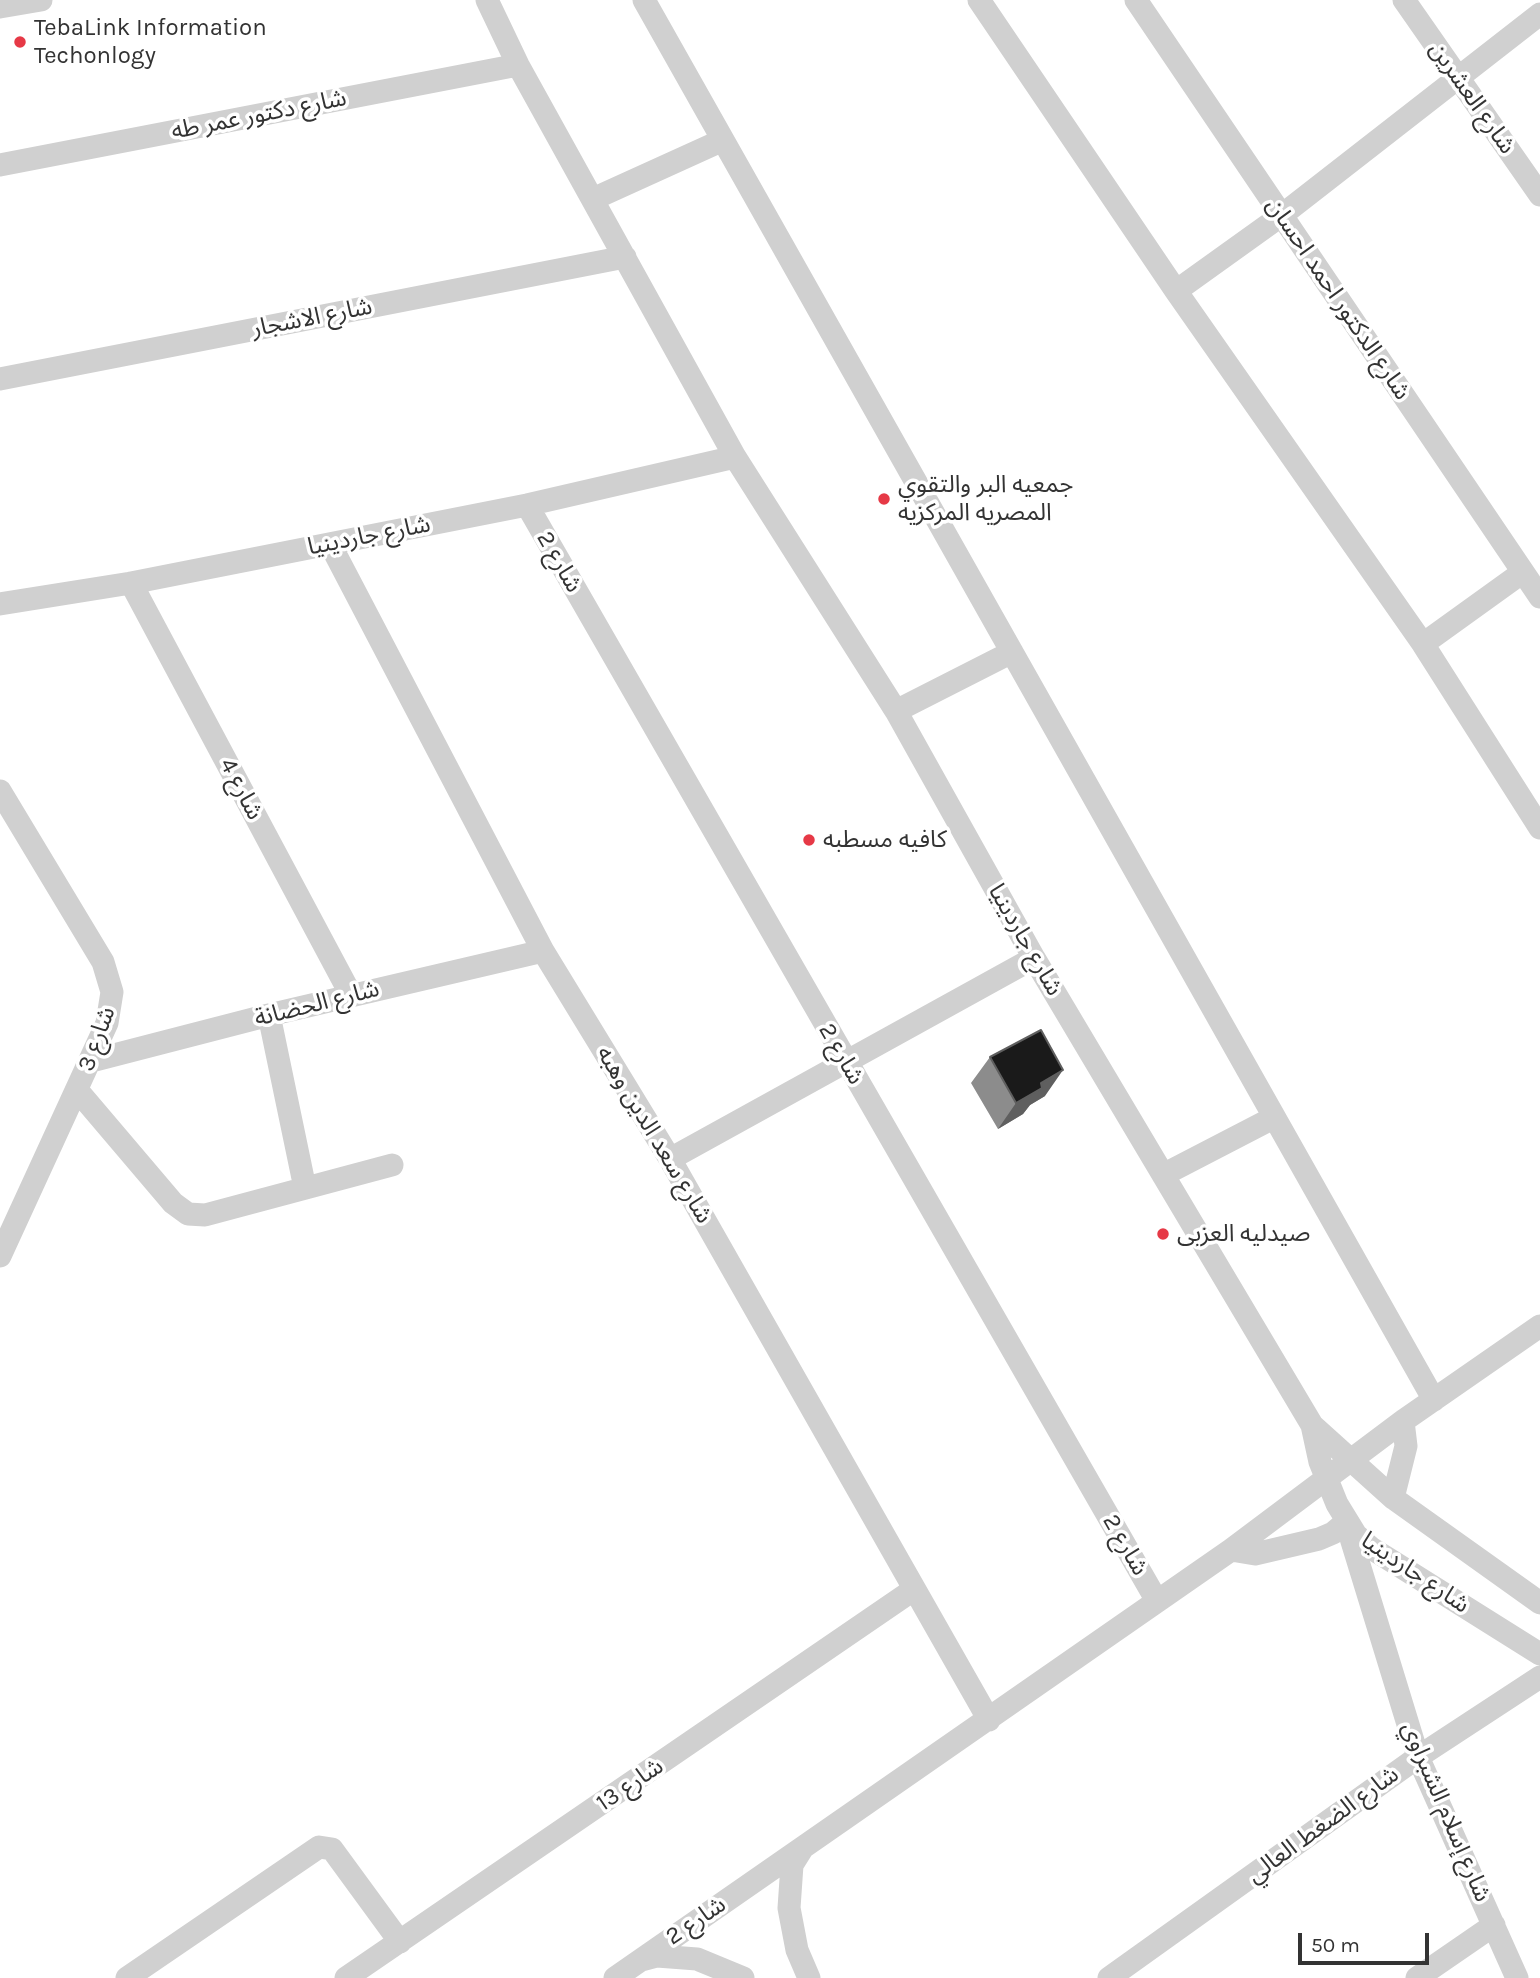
<!DOCTYPE html>
<meta charset="utf-8">
<style>
body{margin:0}
#map{position:relative;width:1540px;height:1978px;overflow:hidden;background:#fff;font-family:Karla,sans-serif}
canvas{display:block}
.scale{position:absolute;left:1298px;top:1933px;width:131px;height:32px;box-sizing:border-box;border:4px solid #333;border-top:0;padding-left:9px;font-size:21px;line-height:24px;white-space:nowrap;color:#333;-webkit-text-stroke:5px #fff;paint-order:stroke}
</style>
<div id="map">
<canvas width="1540" height="1978"></canvas>
<div class="scale">50 m</div>
</div>
<script>
const ctx = document.querySelector('canvas').getContext('2d');
ctx.lineJoin = 'round';
const poly = rows => new Path2D(rows.map(r => 'M' + r).join(''));
function strokePath(path, color, width, dash) { ctx.strokeStyle = color; ctx.lineWidth = width; ctx.lineCap = dash ? 'butt' : 'round'; ctx.setLineDash(dash || []); ctx.stroke(path); }
function fillPath(path, color) { ctx.fillStyle = color; ctx.fill(path, 'evenodd'); }
function label(font, color, halo, rows, align = 'center') {
  ctx.font = font + ' Karla,"Noto Sans Arabic",sans-serif'; ctx.lineWidth = 7; ctx.setLineDash([]); ctx.textBaseline = 'middle'; ctx.strokeStyle = halo; ctx.fillStyle = color; for (const [text, x, y, turn = 0] of rows) {
    ctx.save(); ctx.translate(x, y); ctx.rotate((+turn || 0) * Math.PI / 180); ctx.textAlign = isNaN(turn) ? turn : align; if (halo) ctx.strokeText(text, 0, 0); ctx.fillText(text, 0, 0); ctx.restore();
  }
}
strokePath(poly([
 [487,0,518,65,735,457,896,711,1034,958,1312,1425,1393,1498,1540,1603],
 [644,0,1434,1400],
 [979,0,1176,291,1423,644,1540,828],
 [1136,0,1540,597],
 [1404,0,1540,195],
 [0,7,41,0],
 [0,165,518,65],
 [593,199,723,140],
 [1176,291,1282,215,1540,14],
 [0,379,625,257],
 [527,505,1157,1601],
 [330,544,543,951,670,1159,989,1720],
 [131,583,351,995],
 [0,604,131,583,527,505,735,457],
 [1423,644,1523,572],
 [896,711,1012,652],
 [0,791,103,962,112,992,107,1023,0,1256],
 [269,1015,305,1188],
 [91,1061,269,1015,543,951],
 [77,1090,173,1203,188,1214,205,1215,392,1165],
 [670,1159,1034,958],
 [1163,1175,1273,1118],
 [1312,1425,1320,1462,1337,1504,1356,1535,1371,1548,1540,1654],
 [1393,1498,1406,1446,1403,1421],
 [1231,1550,1255,1554,1319,1539,1333,1533,1346,1522,1418,1757,1517,1978],
 [802,1849,792,1865,789,1908,797,1950,809,1978],
 [642,1960,657,1956,697,1959,743,1978],
 [127,1978,319,1847,332,1849,400,1942],
 [346,1978,913,1590],
 [615,1978,1231,1550,1403,1421,1540,1326],
 [1109,1978,1418,1757,1540,1677],
 [1417,1978,1494,1925]
]), '#d0d0d0', 23);
fillPath(poly([
 [990,1057,1045,1096,1030,1105,1023,1114,998,1129,971,1083]
]), '#8c8c8c');
fillPath(poly([
 [1063,1070,1045,1096,1030,1105,1023,1114,998,1129,1016,1103,1041,1083]
]), '#5f5f5f');
const building = poly([
 [1041,1030,1063,1070,1041,1083,1042,1088,1016,1103,990,1057,1041,1030]
]);
fillPath(building, '#1a1a1a');
strokePath(building, '#5f5f5f', 2);
for (const [x, y, r, color] of [
 [20,42,7,"#e63946"],
 [884,499,7,"#e63946"],
 [809,840,7,"#e63946"],
 [1163,1234,7,"#e63946"]
]) { const dot = new Path2D(); dot.arc(x, y, r, 0, 2 * Math.PI); ctx.fillStyle = color; ctx.fill(dot); strokePath(dot, '#fff', 2.5); }
label('24px', '#333', '#fff', [
 ["TebaLink Information",34,28],
 ["Techonlogy",34,56],
 ["جمعيه البر والتقوي",898,485],
 ["المصريه المركزيه",898,513],
 ["كافيه مسطبه",823,840],
 ["صيدليه العزبى",1177,1234]
], 'left');
label('24px', '#333', '#fff', [
 ["شارع العشرين",1472,98,55],
 ["شارع دكتور عمر طه",259,115,-11],
 ["شارع الدكتور احمد احسان",1338,299,56],
 ["شارع الاشجار",312,318,-11],
 ["شارع جاردينيا",369,536,-11],
 ["شارع 2",559,562,60],
 ["شارع 4",241,789,62],
 ["شارع جاردينيا",1025,940,60],
 ["شارع الحضانة",317,1004,-14],
 ["شارع 3",97,1039,-70],
 ["شارع 2",841,1054,60],
 ["شارع سعد الدين وهبه",654,1135,59],
 ["شارع 2",1125,1545,60],
 ["شارع جاردينيا",1415,1573,34],
 ["شارع 13",630,1785,-34],
 ["شارع إسلام الشبراوي",1446,1812,67],
 ["شارع الضغط العالي",1323,1825,-36],
 ["شارع 2",696,1921,-34]
]);
</script>
